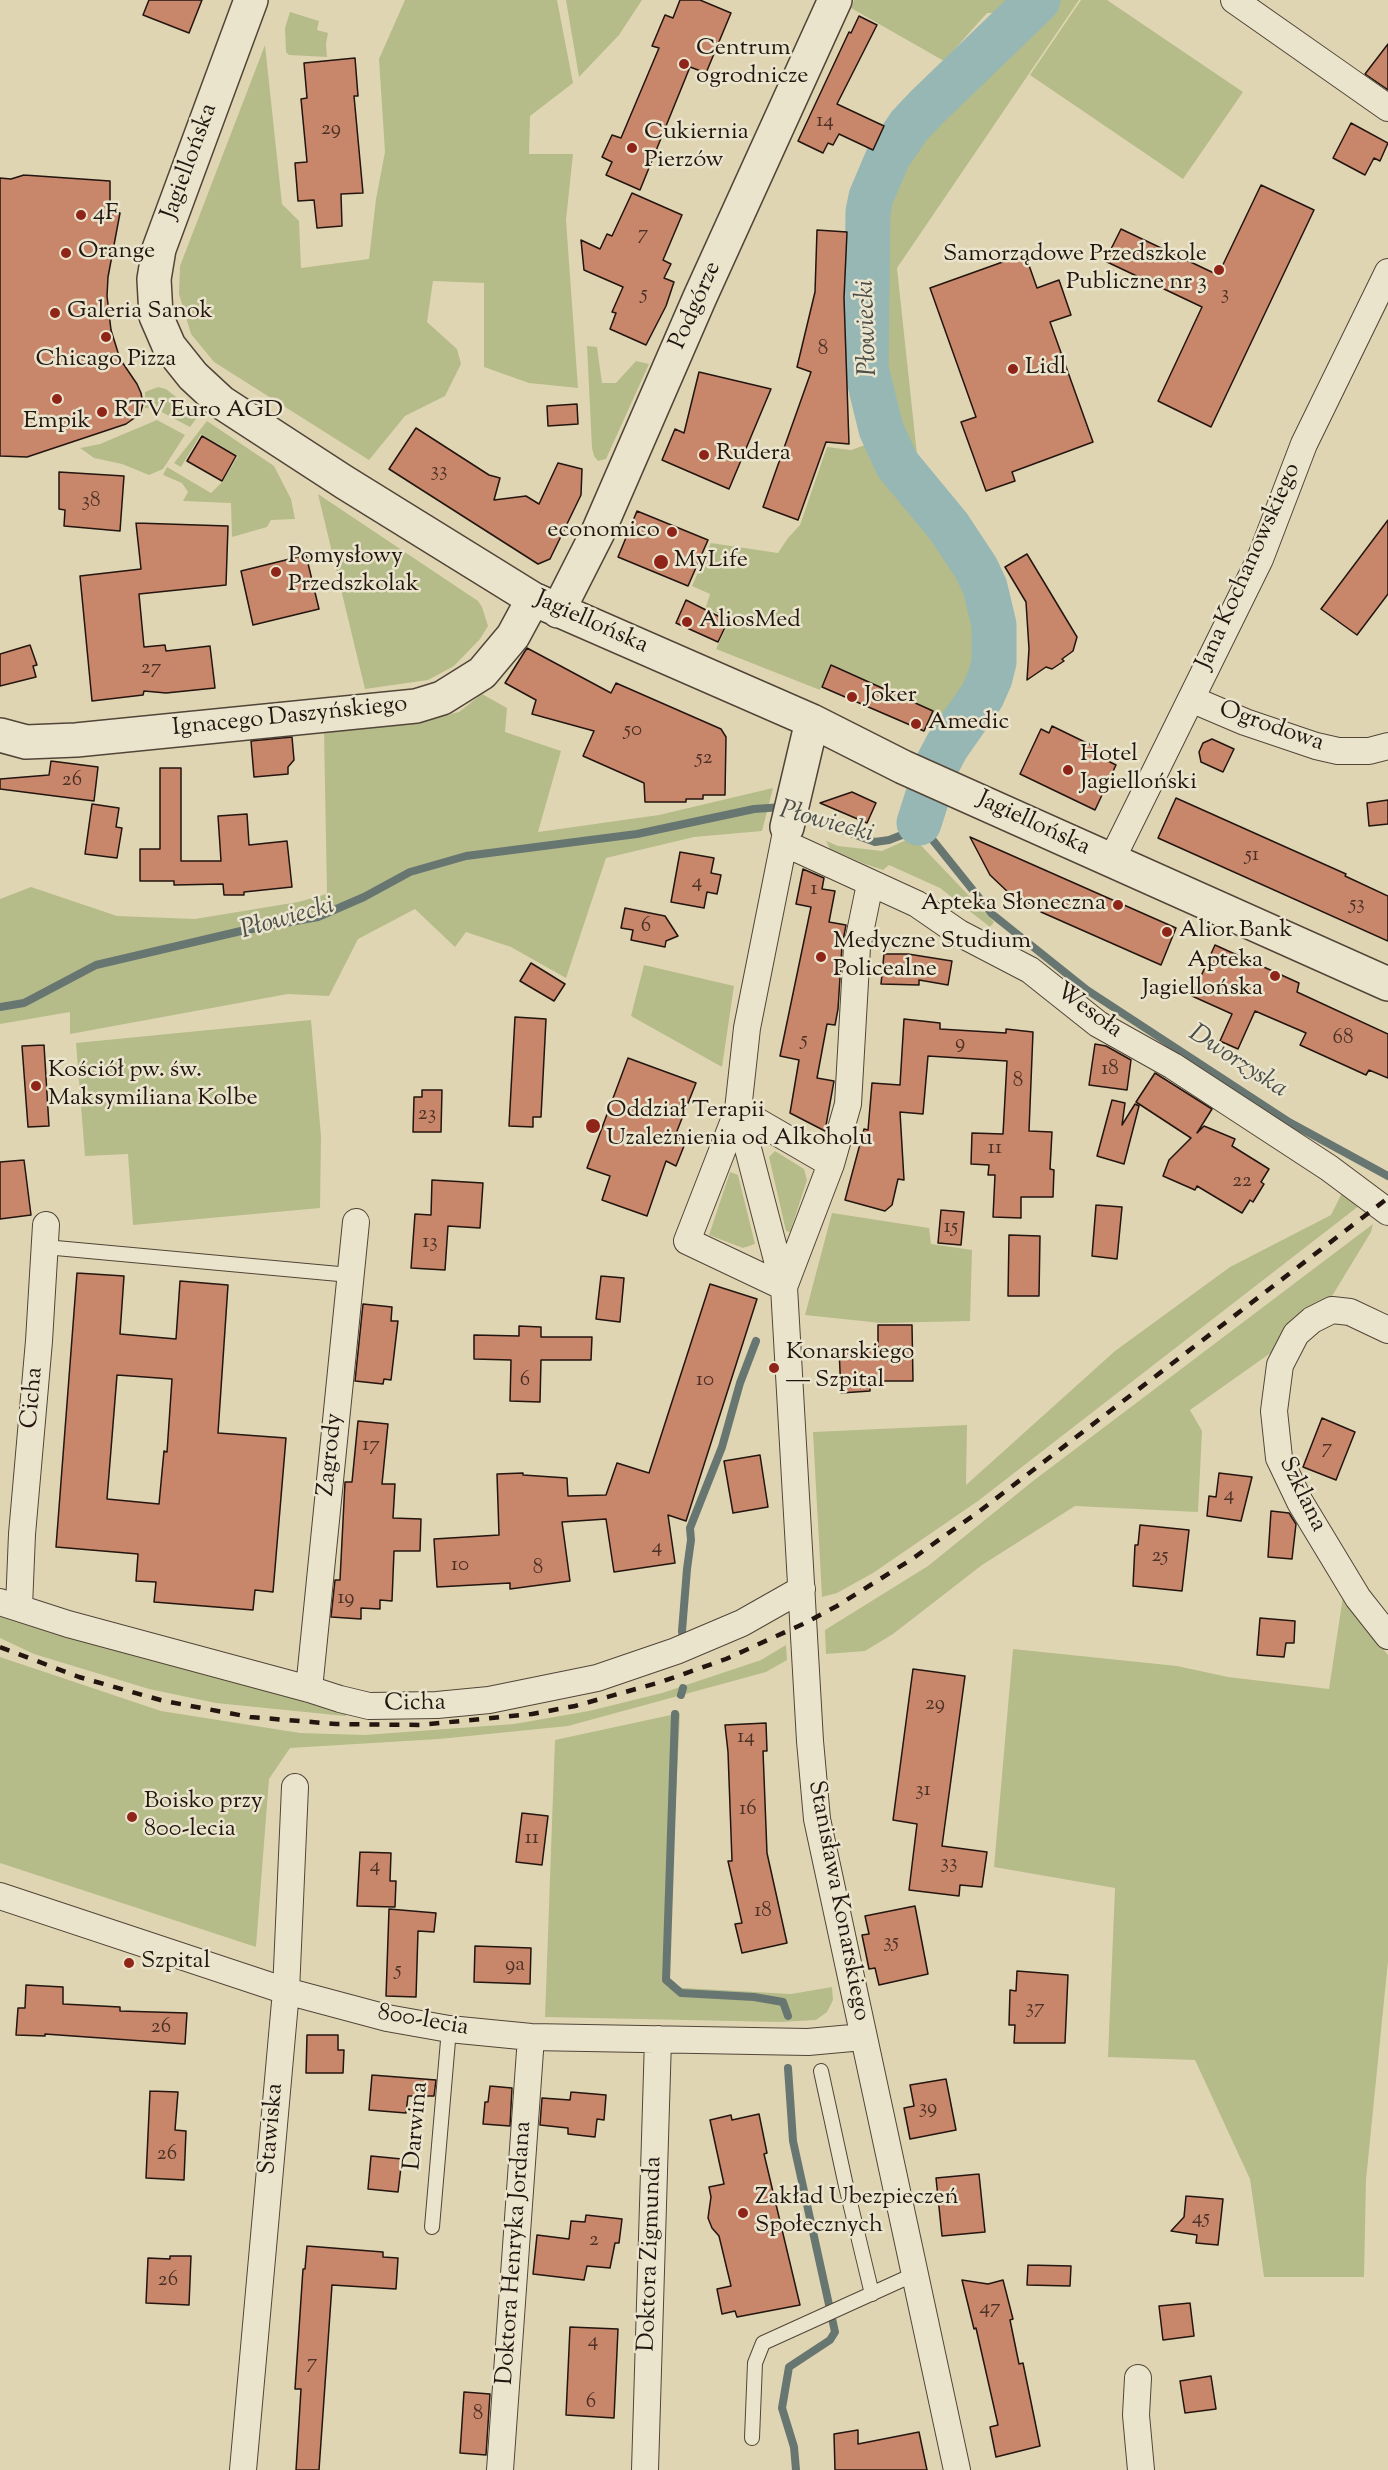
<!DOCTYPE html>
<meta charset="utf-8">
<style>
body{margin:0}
canvas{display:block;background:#dfd5b2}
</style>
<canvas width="1388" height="2470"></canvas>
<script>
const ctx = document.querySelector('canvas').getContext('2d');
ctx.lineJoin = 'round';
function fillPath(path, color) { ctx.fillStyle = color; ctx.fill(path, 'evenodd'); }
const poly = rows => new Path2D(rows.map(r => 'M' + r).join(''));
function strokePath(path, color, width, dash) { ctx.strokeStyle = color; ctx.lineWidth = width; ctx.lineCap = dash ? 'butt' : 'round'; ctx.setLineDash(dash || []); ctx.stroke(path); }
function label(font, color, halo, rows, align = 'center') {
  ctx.font = font + ' "Sorts Mill Goudy",serif'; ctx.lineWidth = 5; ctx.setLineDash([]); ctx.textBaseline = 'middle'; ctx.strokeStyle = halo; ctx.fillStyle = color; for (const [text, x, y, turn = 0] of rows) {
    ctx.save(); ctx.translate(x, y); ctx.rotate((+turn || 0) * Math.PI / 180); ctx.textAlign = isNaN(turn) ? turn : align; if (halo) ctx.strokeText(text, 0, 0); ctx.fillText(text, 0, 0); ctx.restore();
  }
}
fillPath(poly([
 [405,0,557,0,573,83,530,116,529,154,573,154,566,220,578,388,529,383,484,367,484,283,433,281,427,322,457,349,461,364,445,396,405,416,369,460,214,362,191,334,179,294,180,266,265,45,282,204,299,221,301,268,369,259,376,199,385,152,379,59],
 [566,0,642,0,619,35,579,77],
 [854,0,1016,0,1005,13,987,13,944,61,851,8],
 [1060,0,1079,0,897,268,918,464,897,434,882,339,879,237,882,203,891,175,911,143],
 [1081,0,1107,0,1243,92,1183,179,1030,75],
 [290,12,319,21,317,30,328,33,326,44,327,57,289,55,286,52,285,28],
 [587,346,597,347,602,383,616,383,636,361,649,364,606,459,598,461,594,456,592,448],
 [158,387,166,389,199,415,190,427,156,409,145,408,145,392],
 [157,420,185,435,163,469,149,475,122,464,94,458,80,448,100,444],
 [207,421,274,466,291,499,295,519,271,520,267,527,232,537,231,503,183,501,188,492,182,483,163,475,167,467,211,493,222,482,238,456,201,434,181,467,174,463],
 [868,444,899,487,927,519,950,552,968,586,974,612,976,657,967,682,944,713,935,713,831,664,820,690,716,649,730,620,706,607,710,594,692,586,711,543,778,553,788,538,800,525,827,447,851,450],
 [318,494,478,601,482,607,488,626,480,639,454,666,428,680,365,689],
 [482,694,507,708,505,732,561,751,538,832,659,815,773,788,762,831,694,837,606,858,566,978,511,947,466,932,455,947,415,909,358,939,329,996,288,994,70,1034,70,1012,0,1024,0,899,31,887,117,916,195,919,298,902,327,894,324,731,422,721,459,712],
 [913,837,994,922,990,927,940,888,889,865,883,870,865,864,830,849,826,841,838,846,882,851],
 [644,965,734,986,722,1067,631,1016],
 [311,1020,321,1136,320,1208,133,1225,128,1154,85,1156,76,1043],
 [775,1151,804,1169,807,1180,790,1232,786,1231,769,1157],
 [730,1172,738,1175,755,1244,743,1248,709,1235],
 [1344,1189,1360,1205,978,1501,873,1573,837,1593,822,1597,813,1432,967,1425,966,1485,1115,1351,1230,1267,1331,1215],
 [832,1213,929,1228,931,1244,972,1250,970,1321,881,1323,805,1315],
 [1373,1224,1371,1232,1329,1301,1303,1316,1272,1352,1190,1410,1202,1431,1198,1512,1075,1506,982,1565,893,1634,865,1651,826,1654,825,1630,928,1566,1033,1481],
 [1344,1590,1368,1631,1388,1655,1388,1961,1366,2180,1364,2277,1264,2277,1250,2179,1195,2060,1108,2057,1115,1888,994,1867,1013,1649,1177,1666,1228,1677,1329,1689],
 [0,1610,350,1712,345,1716,216,1703,149,1689,34,1654,0,1638],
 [786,1645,787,1660,766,1672,568,1726,439,1739,290,1748,269,1779,256,1947,0,1863,0,1657,161,1711,300,1733,364,1735,514,1724,589,1711,662,1693,761,1660],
 [680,1713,667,1987,791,1994,832,1987,833,2000,827,2012,816,2020,780,2022,545,2017,555,1740]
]), '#b6bc89');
strokePath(poly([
 [799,814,875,842,889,840,902,835,919,823,992,914,1087,990,1289,1122,1388,1176],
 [0,1007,24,1003,96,965,241,931,318,917,364,897,410,872,466,856,637,834,754,809,783,807],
 [683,1640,682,1631,687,1569,691,1540,690,1528,722,1447,740,1383,756,1341],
 [681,1695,683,1688],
 [675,1714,666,1980,681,1993,754,1997,783,2002,788,2016],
 [788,2068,793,2141,835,2332,830,2340,789,2367,782,2408,794,2447,796,2470]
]), '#687672', 8);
strokePath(poly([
 [919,823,938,763,947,746,982,696,990,678,994,662,994,625,985,587,976,568,949,527,897,464,881,429,866,368,868,212,871,197,888,157,909,126,927,107,1038,0]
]), '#96b7b4', 45);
const building = poly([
 [149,0,202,0,189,33,143,15,149,0],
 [680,0,700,0,731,13,706,73,690,67,640,190,606,175,612,162,602,157,612,135,621,138,659,48,652,46,665,15,673,18,680,0],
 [859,16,877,25,837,104,884,126,873,150,839,134,833,145,828,143,823,153,798,141,849,32,851,33,859,16],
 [1388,44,1388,90,1365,74,1388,44],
 [355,58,358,96,354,96,363,193,341,194,342,226,317,228,314,200,298,201,295,163,307,162,301,99,307,98,304,63,355,58],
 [1351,123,1388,143,1380,161,1374,158,1365,175,1333,158,1351,123],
 [24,175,110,181,110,212,120,213,108,277,107,296,111,330,120,359,137,384,141,393,143,404,140,414,126,424,27,457,0,456,0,178,11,179,24,175],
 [1261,185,1314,210,1211,427,1158,401,1202,307,1105,261,1121,229,1218,275,1261,185],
 [632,193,682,215,663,260,671,264,664,278,674,282,666,306,646,345,610,329,616,313,612,312,623,287,584,270,581,240,600,249,607,234,612,236,632,193],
 [817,230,847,232,844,298,849,444,826,442,798,520,763,507,811,372,797,367,815,292,817,230],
 [1025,254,1037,288,1059,280,1071,315,1050,322,1093,442,1012,472,1015,481,986,491,961,422,976,417,930,288,1025,254],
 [699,372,771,389,729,489,662,460,675,429,684,433,699,372],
 [577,404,578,424,548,426,547,406,577,404],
 [416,428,489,475,500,478,494,500,526,496,539,504,558,463,582,469,581,495,550,559,538,564,389,469,416,428],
 [202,436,236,456,222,481,187,461,202,436],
 [59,472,124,476,120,531,64,526,65,510,59,509,59,472],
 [637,511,708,540,688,586,618,557,637,511],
 [1388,520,1388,594,1357,635,1321,609,1388,520],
 [136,523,228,526,226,585,139,594,144,647,165,645,166,651,210,646,215,688,166,693,144,691,143,695,92,701,80,576,141,569,136,523],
 [1027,554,1077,637,1073,651,1062,659,1064,661,1052,669,1046,667,1027,680,1029,649,1026,602,1005,567,1027,554],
 [306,555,319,609,253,625,241,571,306,555],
 [686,600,728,621,718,642,676,623,686,600],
 [30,645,37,665,33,666,36,677,0,686,0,654,30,645],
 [527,648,611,693,616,683,721,729,726,737,725,795,703,795,703,799,686,799,686,802,645,802,644,783,583,756,594,731,532,714,536,700,505,683,527,648],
 [831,665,933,711,924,731,822,687,831,665],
 [1052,726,1093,746,1090,752,1116,765,1095,810,1020,774,1041,729,1049,733,1052,726],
 [292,737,294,760,288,767,288,774,254,777,251,741,292,737],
 [1212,739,1234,749,1223,772,1201,762,1199,752,1203,743,1212,739],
 [51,761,98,767,94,801,0,789,0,779,49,775,51,761],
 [160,768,181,768,181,861,221,861,218,816,247,814,249,845,287,841,292,887,244,892,244,895,224,895,223,884,174,885,174,881,140,881,140,849,160,849,160,768],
 [852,792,876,803,867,823,820,803,852,792],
 [1176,798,1346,874,1345,876,1388,896,1388,941,1158,838,1176,798],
 [1388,800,1388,824,1369,826,1367,803,1388,800],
 [92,804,119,808,116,827,122,828,117,858,85,854,92,804],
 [970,837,1176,928,1161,965,1041,912,1042,909,1010,894,990,875,970,837],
 [680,852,714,858,711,873,721,875,717,894,707,892,704,908,671,902,680,852],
 [803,869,824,878,822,889,835,891,829,922,846,925,842,946,838,1009,835,1025,827,1024,817,1078,834,1081,825,1131,790,1113,799,1060,780,1056,811,907,796,904,803,869],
 [625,908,665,916,678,936,666,941,665,947,631,940,633,930,621,928,625,908],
 [1215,945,1299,983,1297,992,1388,1034,1388,1078,1369,1070,1366,1075,1300,1045,1306,1033,1255,1011,1238,1049,1220,1041,1232,1014,1192,996,1215,945],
 [884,954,908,954,952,961,948,985,919,980,919,985,881,984,884,954],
 [531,963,565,984,554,1001,520,981,531,963],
 [515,1017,546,1019,541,1117,533,1117,533,1127,509,1126,515,1017],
 [904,1019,940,1023,940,1029,1006,1033,1006,1029,1033,1032,1029,1131,1052,1132,1050,1169,1054,1170,1053,1197,1021,1197,1021,1218,993,1217,995,1175,988,1175,989,1165,971,1164,972,1133,1003,1134,1007,1061,928,1056,923,1114,900,1112,904,1180,898,1179,892,1205,885,1211,845,1200,864,1129,868,1130,872,1083,900,1085,904,1019],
 [1095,1044,1106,1046,1131,1060,1127,1090,1089,1085,1095,1044],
 [44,1045,49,1126,28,1127,22,1046,44,1045],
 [628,1058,696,1083,675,1136,686,1141,676,1166,666,1161,647,1216,602,1200,610,1176,587,1168,628,1058],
 [1155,1073,1212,1109,1197,1133,1204,1126,1235,1139,1232,1146,1269,1169,1261,1182,1264,1184,1253,1202,1250,1200,1242,1213,1197,1186,1195,1190,1163,1176,1169,1160,1191,1138,1136,1102,1155,1073],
 [422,1090,442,1090,441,1132,413,1132,414,1097,422,1097,422,1090],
 [1112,1100,1125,1103,1122,1125,1135,1104,1139,1106,1124,1164,1097,1156,1112,1100],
 [24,1160,31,1215,0,1219,0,1162,24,1160],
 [432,1180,483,1183,480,1228,448,1226,445,1270,411,1268,415,1214,431,1215,432,1180],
 [1096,1205,1122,1207,1117,1259,1092,1256,1096,1205],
 [941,1210,964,1212,961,1245,938,1243,941,1210],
 [1009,1235,1040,1236,1039,1296,1008,1296,1009,1235],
 [77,1273,124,1276,120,1334,176,1339,180,1281,228,1285,218,1433,286,1438,273,1592,255,1590,253,1610,154,1602,156,1582,136,1581,138,1554,56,1547,77,1273],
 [117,1375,172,1379,167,1452,164,1451,159,1504,107,1499,117,1375],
 [601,1276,624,1278,620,1322,596,1319,601,1276],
 [710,1284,757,1299,686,1521,668,1515,675,1563,614,1572,606,1519,562,1522,570,1581,510,1589,510,1583,437,1587,434,1539,499,1535,497,1474,523,1473,523,1475,567,1478,568,1496,606,1495,617,1463,649,1473,710,1284],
 [363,1304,392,1307,391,1321,398,1321,391,1380,384,1379,383,1384,355,1381,363,1304],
 [878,1325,912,1325,913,1381,870,1381,870,1391,841,1393,839,1349,878,1347,878,1325],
 [519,1326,541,1327,541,1337,592,1337,591,1360,541,1360,540,1402,510,1401,511,1360,474,1359,474,1335,519,1336,519,1326],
 [1322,1418,1355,1432,1336,1480,1303,1467,1322,1418],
 [358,1421,388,1424,382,1484,395,1484,393,1518,421,1519,420,1551,394,1551,392,1601,380,1600,380,1609,361,1608,361,1619,331,1617,335,1580,340,1580,345,1482,352,1482,358,1421],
 [760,1455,768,1507,733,1513,724,1461,760,1455],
 [1219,1473,1252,1477,1241,1521,1207,1516,1209,1496,1216,1497,1219,1473],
 [1271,1511,1289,1513,1296,1524,1292,1559,1268,1557,1271,1511],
 [1140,1525,1189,1530,1182,1591,1133,1586,1135,1545,1138,1545,1140,1525],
 [1260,1618,1295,1621,1294,1643,1286,1643,1284,1657,1257,1655,1260,1618],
 [913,1669,965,1676,942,1846,987,1852,982,1887,960,1885,959,1896,909,1890,917,1824,893,1820,913,1669],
 [766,1723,767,1751,763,1751,767,1853,787,1943,742,1953,735,1924,742,1923,728,1861,732,1861,728,1752,725,1725,766,1723],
 [522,1813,548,1816,542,1865,516,1862,522,1813],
 [360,1852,391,1853,390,1881,396,1881,395,1907,357,1906,360,1852],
 [915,1906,928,1974,879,1985,875,1968,869,1969,862,1935,869,1934,865,1916,915,1906],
 [389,1909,436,1913,434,1932,418,1931,416,1997,386,1996,389,1909],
 [475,1946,531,1948,530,1984,474,1982,475,1946],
 [1017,1971,1068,1975,1065,2043,1014,2043,1015,2025,1009,2025,1010,1990,1016,1991,1017,1971],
 [26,1985,63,1987,63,2004,120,2007,120,2011,187,2013,185,2044,45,2034,45,2036,16,2035,18,2008,25,2008,26,1985],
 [307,2035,338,2035,338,2050,344,2050,343,2073,306,2073,307,2035],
 [372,2075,436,2080,434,2096,408,2096,406,2113,369,2110,372,2075],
 [946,2079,956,2130,910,2139,904,2108,914,2106,910,2085,946,2079],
 [490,2086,512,2088,510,2126,483,2124,485,2102,488,2102,490,2086],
 [150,2091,178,2092,175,2130,186,2131,184,2180,146,2178,150,2091],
 [571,2092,606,2095,604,2120,597,2119,595,2137,568,2134,568,2128,540,2125,542,2098,570,2100,571,2092],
 [759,2114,767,2153,764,2154,800,2305,737,2317,735,2311,722,2314,717,2289,731,2286,719,2236,712,2228,708,2218,711,2197,709,2187,724,2184,710,2120,731,2115,732,2120,759,2114],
 [371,2156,402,2159,398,2192,368,2189,371,2156],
 [979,2174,985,2232,942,2236,936,2178,979,2174],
 [1186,2196,1223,2199,1218,2245,1196,2243,1197,2235,1171,2231,1184,2217,1186,2196],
 [586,2215,622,2219,619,2243,615,2243,610,2268,587,2266,584,2280,533,2274,537,2235,569,2239,571,2221,585,2222,586,2215],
 [307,2246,383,2252,383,2257,398,2258,396,2289,332,2285,319,2470,296,2470,301,2389,295,2389,303,2269,305,2269,307,2246],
 [170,2256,191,2256,189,2305,146,2303,148,2258,170,2259,170,2256],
 [1028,2265,1071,2266,1070,2286,1027,2285,1028,2265],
 [962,2280,988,2284,1003,2280,1013,2319,1010,2320,1019,2364,1023,2363,1040,2446,996,2457,990,2427,998,2425,976,2328,974,2329,962,2280],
 [1190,2303,1194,2336,1163,2340,1159,2306,1190,2303],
 [570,2327,618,2329,614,2418,566,2415,570,2327],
 [1211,2376,1216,2409,1185,2413,1180,2381,1211,2376],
 [464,2392,490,2394,486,2455,460,2453,464,2392],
 [858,2430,858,2444,919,2432,927,2470,835,2470,834,2434,858,2430]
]);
fillPath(building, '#c8866b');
strokePath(building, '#23150f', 1.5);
const service = poly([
 [45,1247,350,1275],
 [821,2071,846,2186,872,2294],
 [432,2227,449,2029],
 [752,2438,755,2363,763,2343,915,2274]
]);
const minor = poly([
 [1234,0,1388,108],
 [1191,699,1245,722,1316,746,1338,751,1369,751,1388,746],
 [784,843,917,904,959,933,1030,970,1098,1024,1173,1066,1329,1168,1388,1212],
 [1111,861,1260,559,1304,444,1388,272],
 [738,1110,784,1287,810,1741,817,1819,957,2470],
 [738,1110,831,1164,784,1287,687,1241,738,1110,747,1028,787,827],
 [831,1164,848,1104,857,947,870,884],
 [1388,1330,1350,1312,1332,1310,1312,1320,1296,1334,1280,1365,1274,1411,1279,1458,1300,1502,1358,1598,1388,1636],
 [0,1602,68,1624,309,1689,340,1699,369,1706,437,1705,489,1700,597,1678,676,1651,742,1623,802,1589],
 [19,1607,22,1534,39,1341,46,1225],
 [309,1689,356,1222],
 [0,1896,286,1991,387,2018,449,2029,531,2037,808,2042,863,2037],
 [1138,2378,1136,2415,1141,2470],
 [243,2470,286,1991,295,1787],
 [500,2470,531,2037],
 [645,2470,658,2039]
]);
const tertiary = poly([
 [251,0,159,249,154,279,156,316,169,346,193,376,221,402,344,482,533,599,812,721,903,767,1388,984],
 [558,611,598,532,700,297,835,0],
 [0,735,26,742,76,740,416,706,442,698,482,673,513,636,533,599],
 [787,827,812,721]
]);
strokePath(service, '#524538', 16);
strokePath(minor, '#524538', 28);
strokePath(tertiary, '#524538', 36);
strokePath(service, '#eae4cd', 14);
strokePath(minor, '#eae4cd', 26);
strokePath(tertiary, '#eae4cd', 33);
strokePath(poly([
 [0,1647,79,1677,164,1701,250,1717,336,1724,420,1725,532,1714,575,1706,661,1682,726,1659,803,1624,837,1606,912,1559,981,1510,1388,1198]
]), '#23150f', 4.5, [10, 10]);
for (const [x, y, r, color] of [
 [684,64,6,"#8f2418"],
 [632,148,6,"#8f2418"],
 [81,215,6,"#8f2418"],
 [66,253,6,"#8f2418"],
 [1219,270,6,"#8f2418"],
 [55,313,6,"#8f2418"],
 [106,337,6,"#8f2418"],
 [1013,369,6,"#8f2418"],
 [57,399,6,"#8f2418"],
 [102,412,6,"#8f2418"],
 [704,455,6,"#8f2418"],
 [672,532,6,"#8f2418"],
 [661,562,8,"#8f2418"],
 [276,572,6,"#8f2418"],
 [687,622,6,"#8f2418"],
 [852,697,6,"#8f2418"],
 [916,724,6,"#8f2418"],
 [1068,770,6,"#8f2418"],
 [1118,905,6,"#8f2418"],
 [1167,932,6,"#8f2418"],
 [821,957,6,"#8f2418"],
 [1275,976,6,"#8f2418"],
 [36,1086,6,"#8f2418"],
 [593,1126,8,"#8f2418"],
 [774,1368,6,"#8f2418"],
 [132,1817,6,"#8f2418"],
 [129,1963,6,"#8f2418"],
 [743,2213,6,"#8f2418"]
]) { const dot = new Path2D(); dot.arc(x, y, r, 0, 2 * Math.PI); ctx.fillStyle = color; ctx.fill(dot); strokePath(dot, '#eae4cd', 2); }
label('21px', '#4c3126', null, [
 ["14",825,122],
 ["29",331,130],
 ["7",643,235],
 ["5",644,295],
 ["3",1225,295],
 ["8",823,350],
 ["33",439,472],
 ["38",91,502],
 ["27",151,669],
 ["50",633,731],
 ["52",704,759],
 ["26",72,781],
 ["51",1252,856],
 ["4",697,883],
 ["1",814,890],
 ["53",1357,905],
 ["6",646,927],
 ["68",1343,1039],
 ["5",804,1041],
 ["9",960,1044],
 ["18",1110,1070],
 ["8",1018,1082],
 ["23",427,1115],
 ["11",995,1149],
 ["22",1242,1182],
 ["15",951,1228],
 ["13",430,1243],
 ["6",525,1381],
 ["10",705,1381],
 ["17",371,1446],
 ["7",1327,1449],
 ["4",1229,1496],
 ["4",657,1548],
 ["25",1160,1557],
 ["10",460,1566],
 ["8",538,1569],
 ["19",346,1599],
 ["29",935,1705],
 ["14",746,1738],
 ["31",923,1791],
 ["16",748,1810],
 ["11",532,1839],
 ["33",949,1864],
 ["4",375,1867],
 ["18",763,1912],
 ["35",891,1943],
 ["9a",515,1966],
 ["5",398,1971],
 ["37",1035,2009],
 ["26",161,2028],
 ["39",928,2109],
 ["26",167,2155],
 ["45",1201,2219],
 ["2",594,2241],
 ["26",168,2281],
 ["47",990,2309],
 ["4",593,2342],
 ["7",312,2364],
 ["6",591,2403],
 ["8",478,2415]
]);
label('24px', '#23150f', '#eae4cd', [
 ["Centrum",696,50],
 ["ogrodnicze",696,78],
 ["Cukiernia",644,134],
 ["Pierzów",644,162],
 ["4F",93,215],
 ["Orange",78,253],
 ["Samorządowe Przedszkole",1207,256,"right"],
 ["Publiczne nr 3",1207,284,"right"],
 ["Galeria Sanok",67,313],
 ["Chicago Pizza",106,361,"center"],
 ["Lidl",1025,369],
 ["RTV Euro AGD",114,412],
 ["Empik",57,423,"center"],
 ["Rudera",716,455],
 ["economico",660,532,"right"],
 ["Pomysłowy",288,558],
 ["Przedszkolak",288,586],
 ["MyLife",674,562],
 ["AliosMed",699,622],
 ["Joker",864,697],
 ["Amedic",928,724],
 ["Hotel",1080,756],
 ["Jagielloński",1080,784],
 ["Apteka Słoneczna",1106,905,"right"],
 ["Alior Bank",1179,932],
 ["Medyczne Studium",833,943],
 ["Policealne",833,971],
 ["Apteka",1263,962,"right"],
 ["Jagiellońska",1263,990,"right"],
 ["Kościół pw. św.",48,1072],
 ["Maksymiliana Kolbe",48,1100],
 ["Oddział Terapii",606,1112],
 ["Uzależnienia od Alkoholu",606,1140],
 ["Konarskiego",786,1354],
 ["— Szpital",786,1382],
 ["Boisko przy",144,1803],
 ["800-lecia",144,1831],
 ["Szpital",141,1963],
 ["Zakład Ubezpieczeń",755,2199],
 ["Społecznych",755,2227]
], 'left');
label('24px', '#23150f', '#eae4cd', [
 ["Jagiellońska",191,162,-70],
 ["Podgórze",697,306,-66],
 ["Jana Kochanowskiego",1250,567,-66],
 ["Jagiellońska",591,624,24],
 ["Ignacego Daszyńskiego",290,718,-6],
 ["Ogrodowa",1271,728,19],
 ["Jagiellońska",1033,825,25],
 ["Wesoła",1088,1012,36],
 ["Cicha",34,1398,-85],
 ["Zagrody",332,1455,-84],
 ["Szklana",1301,1495,64],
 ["Cicha",415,1705,-1],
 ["Stanisława Konarskiego",837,1901,79],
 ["800-lecia",423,2022,10],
 ["Darwina",418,2126,-85],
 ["Stawiska",273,2129,-85],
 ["Doktora Henryka Jordana",516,2253,-86],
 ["Doktora Zigmunda",652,2254,-88]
]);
label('italic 26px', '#4b4e49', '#eae4cd', [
 ["Płowiecki",869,328,-92],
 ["Płowiecki",826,824,15],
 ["Płowiecki",288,920,-16],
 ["Dworzyska",1237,1063,33]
]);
</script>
